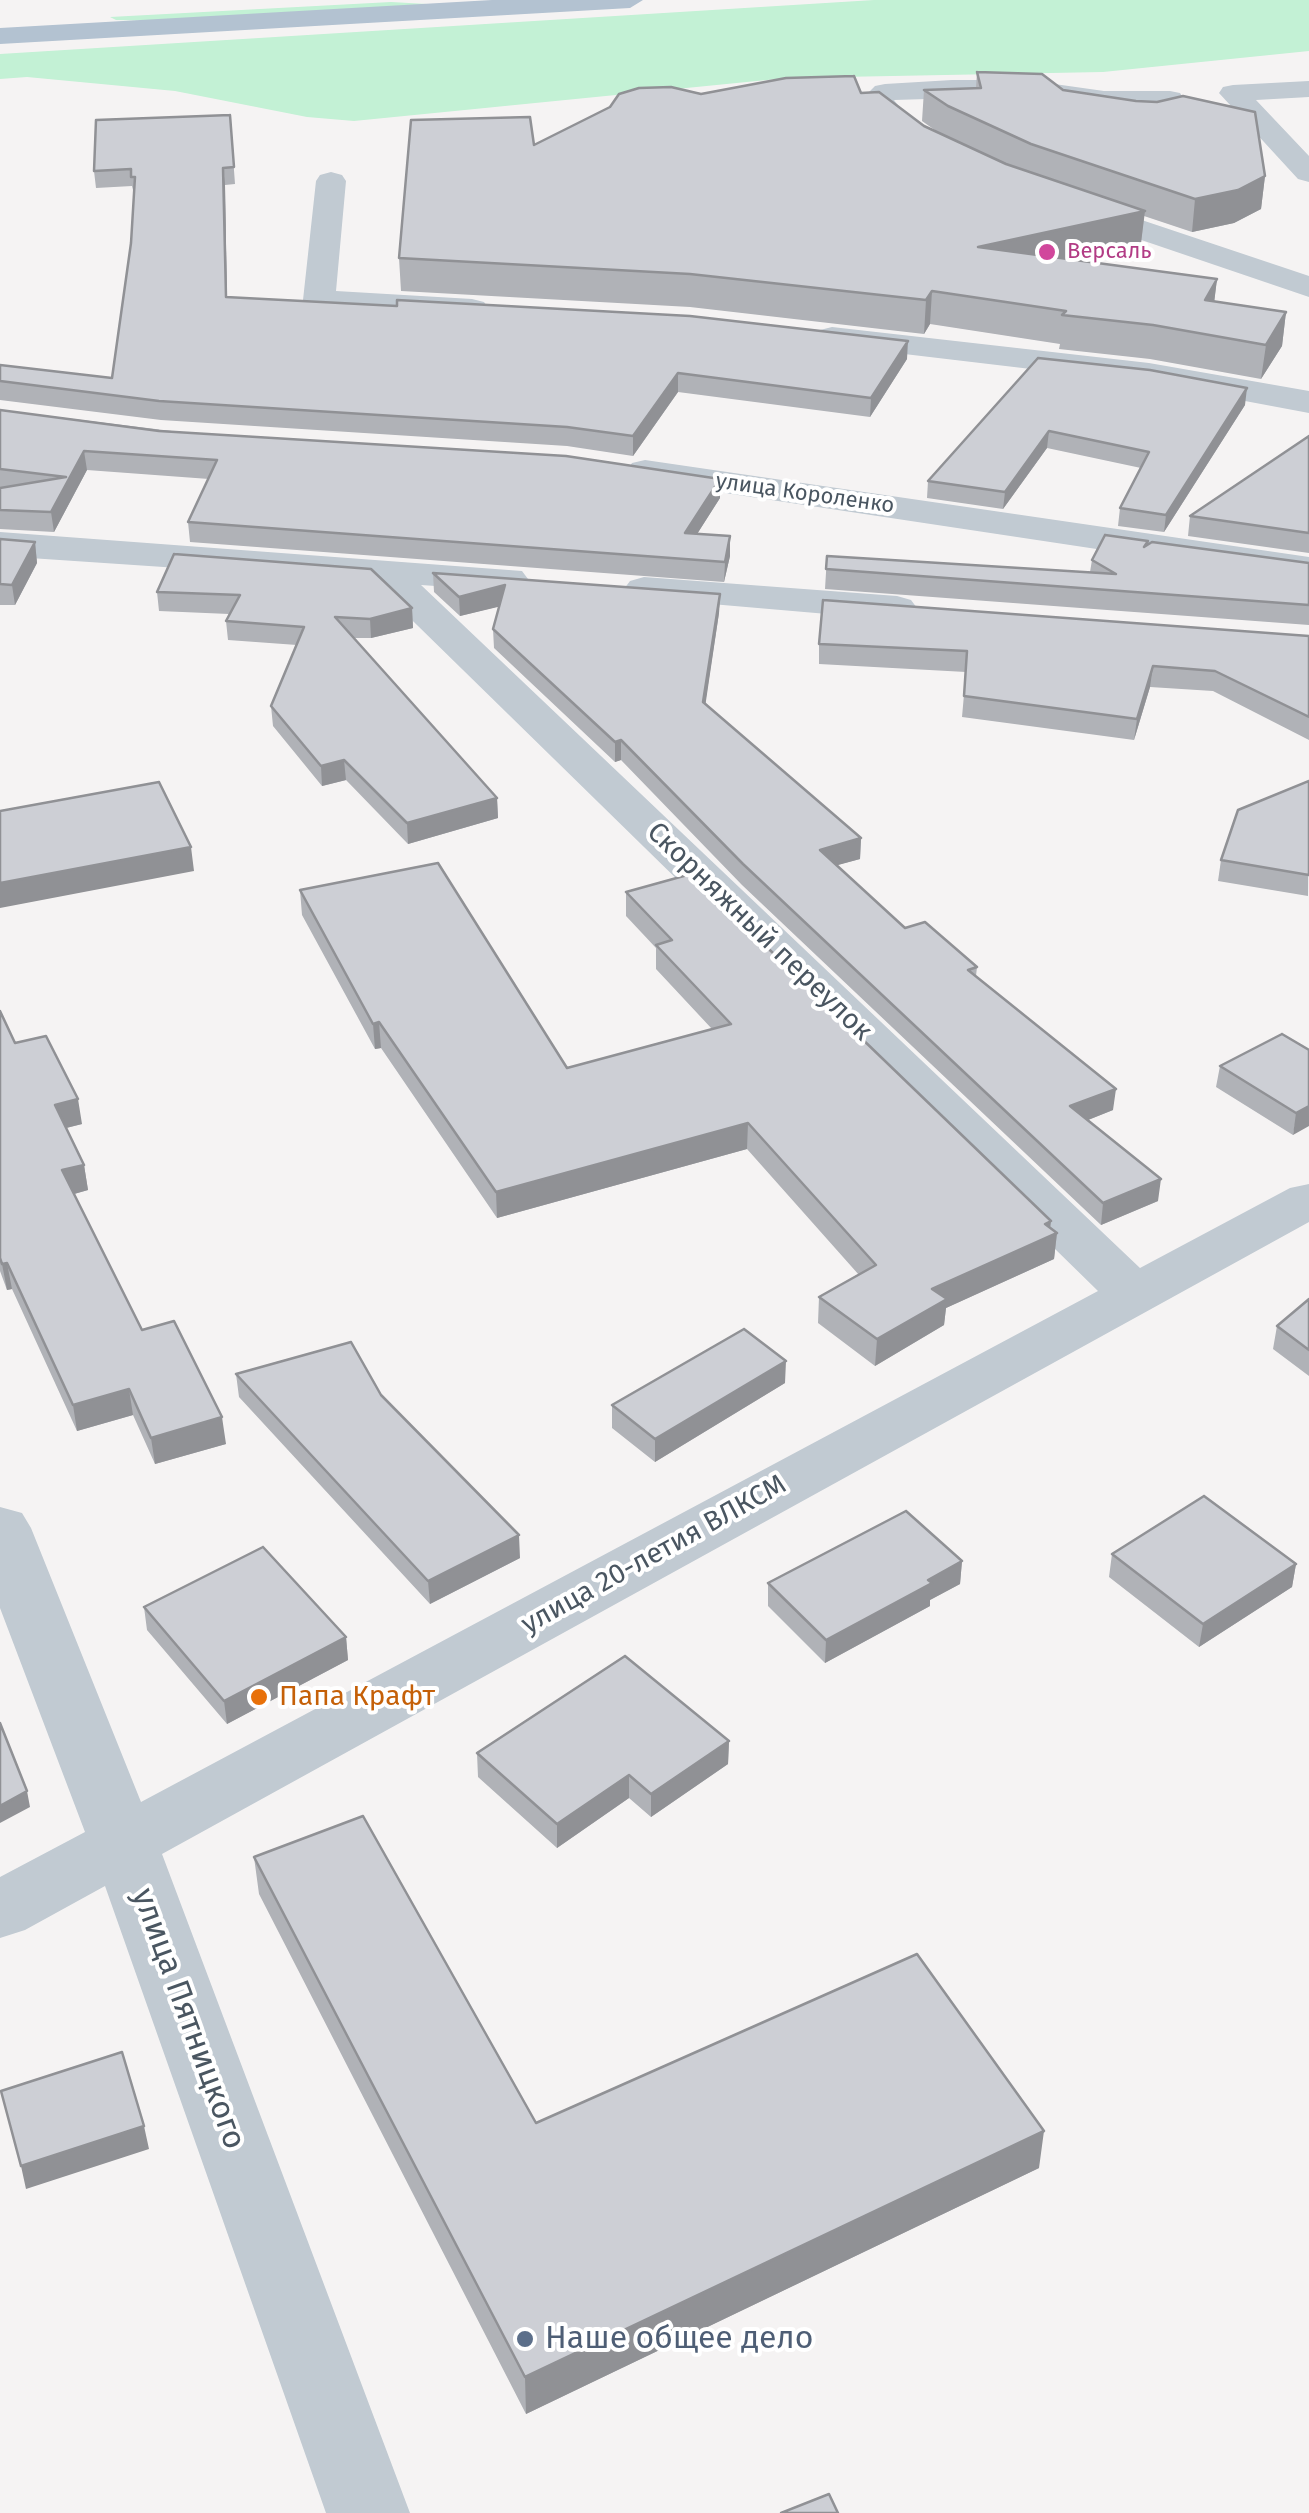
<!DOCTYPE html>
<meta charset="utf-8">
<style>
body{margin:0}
canvas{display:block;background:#f5f3f3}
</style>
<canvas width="1309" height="2513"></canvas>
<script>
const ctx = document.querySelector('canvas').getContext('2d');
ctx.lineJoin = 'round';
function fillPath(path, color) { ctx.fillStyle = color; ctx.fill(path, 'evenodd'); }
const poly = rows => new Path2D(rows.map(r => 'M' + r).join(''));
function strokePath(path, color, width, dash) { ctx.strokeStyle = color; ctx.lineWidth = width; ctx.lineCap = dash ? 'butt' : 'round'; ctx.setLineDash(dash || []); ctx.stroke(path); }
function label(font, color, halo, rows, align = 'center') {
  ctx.font = font + ' "Fira Sans",sans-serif'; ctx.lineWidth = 8; ctx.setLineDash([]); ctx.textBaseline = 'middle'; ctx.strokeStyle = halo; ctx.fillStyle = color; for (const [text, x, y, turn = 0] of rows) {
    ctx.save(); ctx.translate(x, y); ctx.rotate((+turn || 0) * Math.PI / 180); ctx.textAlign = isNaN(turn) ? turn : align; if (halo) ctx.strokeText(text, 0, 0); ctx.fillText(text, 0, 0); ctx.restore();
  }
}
fillPath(poly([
 [874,0,1309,0,1309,51,1103,72,787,78,354,121,307,117,175,91,27,77,0,79,0,54],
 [391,2,445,5,163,21,116,20,110,17]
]), '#c3f1d5');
fillPath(poly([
 [952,80,1026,80,1104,91,1170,91,1180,93,1184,99,1180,105,1170,107,1104,107,1026,96,894,100,903,112,943,143,938,149,928,152,918,149,883,124,864,97,875,86,885,84,952,80],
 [1309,81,1309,97,1256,100,1309,156,1309,182,1298,179,1219,93,1223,87,1233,85,1309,81],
 [331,172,342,175,346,181,336,291,472,299,484,302,489,309,484,316,472,319,307,307,303,300,316,181,320,175,331,172],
 [1070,196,1309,276,1309,297,1059,212,1055,205,1059,198,1070,196],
 [832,327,1149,363,1309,391,1309,413,1149,383,820,344,815,337,820,330,832,327],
 [645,460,1309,557,1309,581,632,479,627,471,632,463,645,460],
 [0,532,522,571,528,579,522,587,508,591,421,585,1140,1268,1290,1188,1309,1184,1309,1222,162,1854,410,2513,326,2513,105,1886,25,1930,0,1938,0,1877,85,1832,0,1608,0,1507,22,1513,31,1528,141,1802,1098,1291,372,581,0,556,0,532],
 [644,577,897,596,911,600,917,608,911,616,897,620,630,597,624,589,630,581,644,577]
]), '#c1cad2');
fillPath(poly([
 [492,0,643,0,630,8,0,44,0,28,492,0]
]), '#b3c2d1');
fillPath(poly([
 [977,72,1063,90,1265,176,1261,209,1234,223,1192,232,1144,216,1141,243,1068,259,1217,279,1214,302,1286,312,1282,346,1261,379,1150,359,1059,349,1060,344,930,324,924,334,690,307,401,291,399,258,534,145,701,94,861,93,939,133,922,121,924,90,976,88],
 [230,115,235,184,225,185,227,297,907,359,870,417,678,392,633,456,567,446,161,420,0,400,0,365,112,378,131,243,134,194,132,186,96,188,94,171],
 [1150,370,1245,405,1164,532,1118,526,1120,508,1141,468,1047,448,1003,509,927,498,928,481],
 [0,410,720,498,697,534,730,556,724,582,190,542,188,522,209,479,87,470,54,532,0,529],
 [1309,436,1309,553,1188,536,1190,516],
 [0,539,35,542,37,563,15,605,0,605],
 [1148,545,1309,563,1309,625,825,589,827,556,1090,572,1092,560],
 [174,554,412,608,413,628,371,638,353,638,497,798,498,818,408,844,346,780,322,786,273,726,271,706,297,645,228,640,226,621,229,614,159,611,157,592],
 [433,573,720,594,719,613,705,704,861,838,860,859,837,865,905,928,977,967,976,976,1113,1110,1088,1120,1158,1201,1101,1225,742,885,621,760,615,762,494,648,493,629,500,606,460,616,434,592],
 [1309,636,1309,740,1213,691,1150,687,1134,740,962,717,966,672,819,664,819,644],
 [1309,781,1308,896,1218,881,1221,860],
 [300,890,567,1068,712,1029,656,969,656,948,626,916,626,892,1051,1221,1050,1227,1057,1233,1054,1259,946,1308,944,1325,875,1366,818,1323,819,1297,859,1275,747,1149,497,1218,381,1048,375,1049,302,915],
 [0,1011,15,1043,82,1124,66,1128,84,1165,88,1190,74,1194,142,1330,226,1444,155,1464,133,1415,77,1431,12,1289,7,1290,0,1271],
 [1309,1050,1293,1135,1216,1087,1220,1066],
 [1309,1299,1309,1376,1273,1349,1277,1326],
 [236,1374,381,1395,520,1558,430,1604,239,1397],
 [785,1383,655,1462,612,1428,612,1405],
 [1112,1554,1296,1564,1292,1587,1199,1647,1109,1577],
 [962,1561,960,1584,930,1600,930,1606,825,1663,768,1606,768,1583],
 [144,1607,346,1637,348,1660,227,1724,147,1630],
 [729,1741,728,1764,651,1817,629,1798,557,1848,478,1777,477,1753],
 [254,1857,536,2123,1039,2168,526,2414,259,1894]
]), '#b0b2b7');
fillPath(poly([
 [223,168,225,185,227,315,226,297],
 [1265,176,1261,209,1234,223,1192,232,1195,199],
 [1145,211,1141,243,976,280,978,247],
 [1217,279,1213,312,1205,300],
 [932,291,930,324,924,334,926,300],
 [1286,312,1282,346,1261,379,1266,345],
 [908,341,907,359,870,417,871,398],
 [678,373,678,392,633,456,633,436],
 [1247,388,1245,405,1164,532,1166,515],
 [1049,431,1047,448,1003,509,1005,492],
 [84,451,87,470,54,532,51,512],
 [720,479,720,498,685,553,685,533],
 [730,536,730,556,724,582,725,562],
 [35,542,37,563,15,605,12,585],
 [505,585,506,605,460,616,459,597],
 [720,594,719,613,703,721,703,702],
 [412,608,413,628,371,638,370,619],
 [1153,666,1150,687,1134,740,1137,719],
 [621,740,621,760,615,762,615,742],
 [344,760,346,780,322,786,321,766],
 [497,798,498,818,408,844,407,823],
 [861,838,860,859,820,870,820,850],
 [191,847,194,871,0,908,0,883],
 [379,1022,381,1048,375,1049,373,1024],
 [1116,1089,1113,1110,1068,1128,1070,1106],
 [78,1099,82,1124,58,1130,55,1105],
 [1309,1106,1309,1126,1293,1135,1296,1113],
 [748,1123,747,1149,497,1218,496,1192],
 [84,1165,88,1190,67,1196,62,1170],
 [1161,1179,1158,1201,1101,1225,1103,1203],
 [1051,1221,1049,1237,1057,1233,1054,1259,946,1308,944,1325,875,1366,877,1339,932,1289],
 [7,1263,12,1289,7,1290,2,1264],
 [786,1361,785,1383,655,1462,655,1439],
 [129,1389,133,1415,77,1431,73,1405],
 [222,1417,226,1444,155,1464,151,1438],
 [519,1535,520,1558,430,1604,428,1581],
 [962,1561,960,1584,930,1600,930,1606,825,1663,826,1640],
 [1296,1564,1292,1587,1199,1647,1203,1624],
 [346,1637,348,1660,227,1724,224,1701],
 [729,1741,728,1764,651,1817,651,1794],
 [629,1775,629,1798,557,1848,557,1824],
 [27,1791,30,1807,0,1823,0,1806],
 [144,2126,149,2149,26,2189,21,2166],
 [1044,2131,1039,2168,526,2414,525,2377]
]), '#909195');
const building = poly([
 [977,72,1042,74,1063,90,1136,101,1157,102,1183,96,1255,112,1265,176,1238,190,1195,199,1031,144,948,106,924,90,981,88,977,72],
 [854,76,861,93,879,92,924,126,1006,164,1145,211,978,247,1217,279,1205,300,1286,312,1266,345,1153,325,1062,315,1066,311,932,291,926,300,690,274,399,258,411,120,530,117,534,145,610,107,619,94,639,88,671,87,701,94,786,78,854,76],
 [230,115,234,167,223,168,226,297,397,306,397,300,690,316,908,341,871,398,678,373,633,436,567,427,159,401,0,381,0,365,112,378,131,243,135,177,131,177,131,169,94,171,96,120,230,115],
 [1038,358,1150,370,1247,388,1166,515,1120,508,1149,452,1049,431,1005,492,928,481,1038,358],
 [0,410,159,431,566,456,720,479,685,533,730,536,725,562,188,522,217,460,84,451,51,512,0,510,0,488,66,477,0,469,0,410],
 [1309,436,1309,533,1190,516,1309,436],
 [1105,535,1148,541,1144,547,1152,542,1309,563,1309,605,826,569,827,556,1116,574,1092,560,1105,535],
 [0,539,35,542,12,585,0,584,0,539],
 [174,554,371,569,412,608,370,619,335,617,497,798,407,823,344,760,321,766,271,706,304,627,226,621,240,595,157,592,174,554],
 [433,573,720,594,703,702,861,838,820,850,905,928,925,922,977,967,968,970,1116,1089,1070,1106,1161,1179,1103,1203,743,864,621,740,615,742,493,629,505,585,459,597,433,573],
 [823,600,1309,636,1309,717,1215,671,1153,666,1137,719,964,696,967,651,819,644,823,600],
 [1309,781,1309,875,1221,860,1238,810,1309,781],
 [159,782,191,847,0,883,0,811,159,782],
 [438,863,567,1068,731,1024,656,945,672,940,626,892,691,874,1051,1221,1045,1224,1057,1233,932,1289,947,1299,877,1339,819,1297,876,1265,748,1123,496,1192,379,1022,373,1024,300,890,438,863],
 [0,1011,15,1043,46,1036,78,1099,55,1105,84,1165,62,1170,142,1330,174,1321,222,1417,151,1438,129,1389,73,1405,7,1263,2,1264,0,1258,0,1011],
 [1282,1034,1309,1050,1309,1106,1296,1113,1220,1066,1282,1034],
 [1309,1299,1309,1350,1277,1326,1309,1299],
 [744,1329,786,1361,655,1439,612,1405,744,1329],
 [351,1342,381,1395,519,1535,428,1581,236,1374,351,1342],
 [1204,1496,1296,1564,1203,1624,1112,1554,1204,1496],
 [906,1511,962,1561,928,1580,932,1583,826,1640,768,1583,906,1511],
 [263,1547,346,1637,224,1701,144,1607,263,1547],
 [625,1656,729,1741,651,1794,629,1775,557,1824,477,1753,625,1656],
 [0,1723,27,1791,0,1806,0,1723],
 [363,1816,536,2123,917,1954,1044,2131,525,2377,254,1857,363,1816],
 [122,2052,144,2126,21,2166,1,2091,122,2052],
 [829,2494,838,2513,781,2513,829,2494]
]);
fillPath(building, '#cdcfd5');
strokePath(building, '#909195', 2.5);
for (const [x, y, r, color] of [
 [1047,252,10,"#d1479c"],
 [259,1697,10,"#e8710a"],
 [525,2339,10,"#5c6f8a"]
]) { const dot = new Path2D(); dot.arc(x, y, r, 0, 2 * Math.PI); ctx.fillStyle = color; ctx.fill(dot); strokePath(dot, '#fff', 4); }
label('22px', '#b23c85', '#fff', [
 ["Версаль",1067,252]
], 'left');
label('22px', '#4a5661', '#fff', [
 ["улица Короленко",805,494,8]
]);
label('28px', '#4a5661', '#fff', [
 ["Скорняжный переулок",759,932,44],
 ["улица 20-летия ВЛКСМ",654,1555,-29]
]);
label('28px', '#c56008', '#fff', [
 ["Папа Крафт",279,1697]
], 'left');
label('32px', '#4a5661', '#fff', [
 ["улица Пятницкого",188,2019,70]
]);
label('32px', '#4e5e75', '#fff', [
 ["Наше общее дело",545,2339]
], 'left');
</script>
